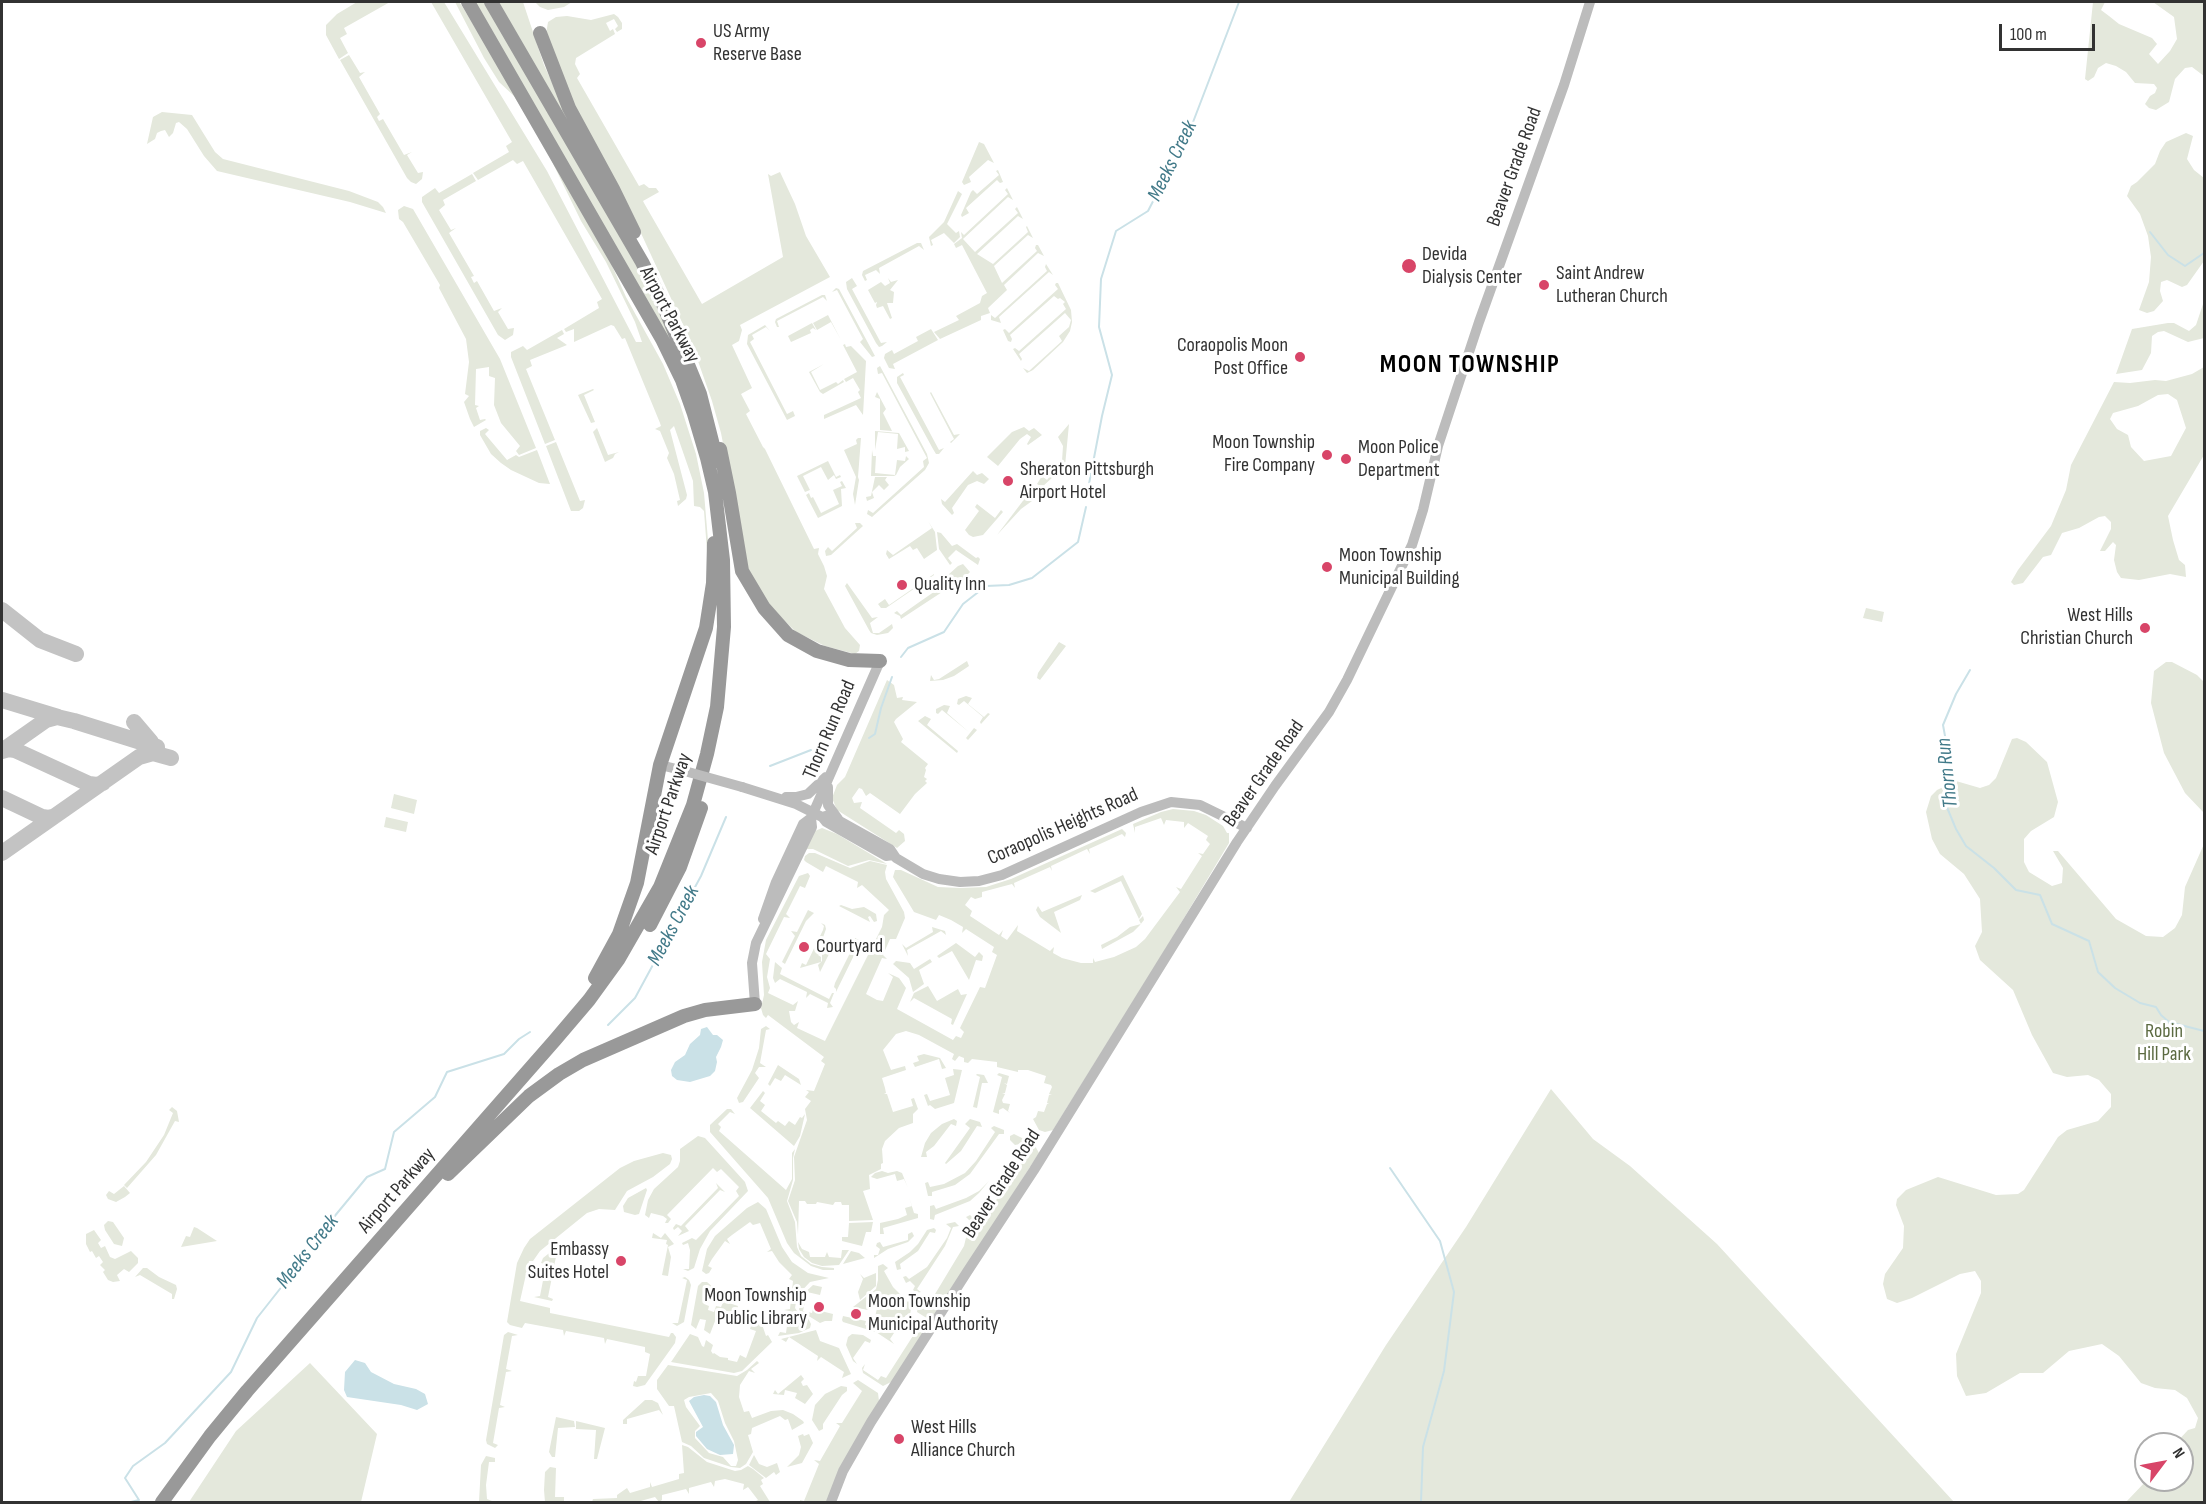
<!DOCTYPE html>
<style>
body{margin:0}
#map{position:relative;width:2206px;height:1504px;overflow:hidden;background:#fff;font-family:"Sofia Sans Condensed",sans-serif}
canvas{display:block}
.frame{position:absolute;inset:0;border:3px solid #323232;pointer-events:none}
.north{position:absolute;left:2134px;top:1432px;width:60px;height:60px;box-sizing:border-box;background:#fff;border:2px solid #adadad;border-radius:50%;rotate:58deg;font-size:16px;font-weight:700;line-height:24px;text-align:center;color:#323232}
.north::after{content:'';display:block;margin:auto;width:21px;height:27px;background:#d84568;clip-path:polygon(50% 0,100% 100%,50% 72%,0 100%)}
.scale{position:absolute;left:1999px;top:24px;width:96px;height:27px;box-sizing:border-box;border:3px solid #323232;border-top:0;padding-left:8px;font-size:18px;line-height:21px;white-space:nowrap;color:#323232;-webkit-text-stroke:4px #fff;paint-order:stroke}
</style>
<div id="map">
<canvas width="2206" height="1504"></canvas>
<div class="frame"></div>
<div class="north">N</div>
<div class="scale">100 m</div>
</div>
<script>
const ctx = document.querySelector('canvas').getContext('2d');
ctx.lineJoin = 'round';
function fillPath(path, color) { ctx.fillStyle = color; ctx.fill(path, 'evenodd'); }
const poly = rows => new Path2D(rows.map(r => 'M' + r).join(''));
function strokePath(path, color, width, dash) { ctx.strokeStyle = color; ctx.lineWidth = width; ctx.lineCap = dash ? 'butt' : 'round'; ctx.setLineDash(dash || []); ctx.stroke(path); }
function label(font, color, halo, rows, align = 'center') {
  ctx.font = font + ' "Sofia Sans Condensed",sans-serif'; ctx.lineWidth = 6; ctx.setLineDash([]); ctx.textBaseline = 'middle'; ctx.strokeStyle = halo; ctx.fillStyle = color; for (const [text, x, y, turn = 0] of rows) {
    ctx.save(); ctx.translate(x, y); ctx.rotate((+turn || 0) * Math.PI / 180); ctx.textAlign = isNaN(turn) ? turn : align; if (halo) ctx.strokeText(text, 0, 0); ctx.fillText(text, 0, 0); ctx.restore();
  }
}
fillPath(poly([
 [357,2,390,2,344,28,347,34,340,38,348,53,339,59,326,35,326,25,337,14],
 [431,2,444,2,547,171,636,342,642,342,635,322,606,262,581,221,543,143,514,96,499,82,484,58,455,2,459,2,462,6,532,121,600,239,626,297,663,364,680,404,696,454,704,493,709,552,707,551,704,511,700,507,694,506,693,481,674,426,670,430,687,495,686,499,678,506,677,501,680,500,674,474,667,458,669,453,660,431,655,429,661,426,660,423,625,338,622,339,614,326,611,325,574,342,574,329,566,332,564,329,599,308,597,302,602,299,523,161,517,164,513,160,478,180,473,173,509,152,506,146,512,142],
 [472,2,487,2,640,268,692,384],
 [495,2,523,2,544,65,587,158],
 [535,2,572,2,564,7,548,10,540,7],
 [2093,2,2105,2,2101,10,2109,16,2119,24,2152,38,2157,44,2149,54,2158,64,2170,51,2177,39,2174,17,2153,2,2204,2,2204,76,2192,67,2185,68,2175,79,2169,102,2156,110,2149,108,2145,104,2150,96,2155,93,2157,88,2154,84,2135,83,2126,72,2116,66,2106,63,2098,68,2094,77,2088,81,2085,79],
 [614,14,618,17,622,23,622,29,617,32,615,29,618,26,614,19,606,23,610,31,613,29,615,34,576,58,575,64,580,74,577,78,639,186,644,184,649,188,656,188,659,192,643,201,644,203,702,304,783,257,768,174,771,176,780,172,795,204,806,236,830,277,740,325,742,330,739,341,732,345,752,388,741,394,750,411,746,414,763,447,765,449,814,549,819,548,818,554,824,566,827,576,824,589,845,628,860,645,859,651,855,654,825,646,796,632,763,600,748,571,721,433,712,401,692,344,634,218,581,121,546,34,548,22,556,17,567,16,591,20],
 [349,55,360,73,365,72,359,77,380,114,377,117,379,121,383,119,404,155,412,152,407,155,418,173,423,172,422,179,416,184,411,182,407,178,340,60],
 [162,112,192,115,215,152,223,159,349,191,378,202,383,207,386,213,350,202,217,171,204,156,187,129,179,122,176,123,173,133,169,137,165,130,161,131,157,133,155,139,147,144,153,117],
 [2186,133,2193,136,2187,159,2194,170,2204,178,2204,261,2187,285,2182,287,2167,280,2161,282,2160,291,2163,301,2154,311,2147,313,2139,310,2149,282,2151,257,2148,236,2140,214,2127,196,2131,186,2137,182,2155,164,2160,151,2166,142],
 [979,142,984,144,994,163,988,160,969,177,971,182,964,185,962,182],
 [998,170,1003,182,1000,183,997,180,966,208,969,213,962,217,961,215,971,192,973,190,977,194,999,175,996,171],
 [472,174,476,181,443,200,445,205,439,210,451,230,456,228,449,233,474,276,471,277,474,283,477,281,494,311,502,308,498,312,508,329,514,328,513,335,505,340,498,335,422,202,422,197,435,188,439,193],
 [1007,188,1013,200,1008,197,963,239,975,252,1018,213,1015,209,1017,207,1023,219,1018,216,977,254,993,264,1028,232,1026,227,1027,226,1033,238,1028,235,994,266,1002,283,1037,251,1035,248,1036,245,1038,245,1044,256,1038,253,1004,285,1007,290,988,308,990,313,981,316,981,320,940,339,934,332,959,320,956,316,980,303,982,296,987,293,962,245,956,248,954,244,962,238,961,232,964,235,1008,194,1005,190],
 [958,191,962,194,947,224,956,233,959,231,960,237,954,243,944,233,931,240,933,245,931,246,929,237,944,222],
 [404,206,413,209,500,359,536,448,519,455,516,451,520,446,501,423,494,405,495,378,489,376,489,367,476,369,475,405,479,406,476,408,480,420,485,419,486,420,474,427,470,419,464,402,469,396,465,394,469,362,466,339,439,288,440,285,403,222,399,219,398,210],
 [917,243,921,243,924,250,919,246,879,268,880,274,876,270,865,275,867,280,865,281,862,275,863,271],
 [1046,264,1053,275,1049,272,999,317,1001,323,991,320,991,315,995,318,1047,271,1045,267],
 [852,278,857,286,852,289,881,343,887,342,882,346,879,347,876,343,847,289,846,282],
 [888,278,891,282,898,280,890,290,894,292,893,303,887,303,892,318,890,319,883,306,877,308,876,305,877,302,875,303,868,290,881,282,885,286,890,283],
 [1056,283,1058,283,1071,310,1072,322,1070,331,1063,342,1033,370,1027,373,1023,368,1029,371,1062,341,1059,336,1069,327,1071,320,1065,313,1019,354,1022,359,1021,361,1013,349,1015,348,1019,351,1066,309,1063,304,1065,302,1060,298,1058,299,1054,296,1010,335,1012,339,1011,342,1008,341,1003,330,1005,329,1009,333,1058,289,1055,285],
 [836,288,839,289,875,356,872,357,860,342,863,339,837,290,832,292],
 [822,295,825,295,827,301,823,297,777,321,779,327,777,327,775,322,776,319],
 [2204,301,2204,338,2188,342,2164,331,2158,332,2152,336,2151,353,2142,370,2116,374,2132,329,2168,323,2174,323,2189,331,2196,325],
 [828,315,841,340,831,322,817,330,813,323],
 [812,323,816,330,813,328,810,330,811,333,791,342,788,336],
 [765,325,770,331,766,327,752,335,754,339,750,342,787,414,793,411,795,416,787,420,747,344,748,335],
 [931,329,938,340,893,364,895,369,889,368,884,358,885,354,892,350,894,354,918,341,916,337],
 [562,330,564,334,557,338,567,345,530,360,532,366,526,369,555,440,545,444,511,357,511,352,523,346,527,350],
 [845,344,846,347,851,346,866,361,863,415,856,405,824,419,824,415,861,398,858,392,860,390,853,378,846,382,844,379,857,372,843,345],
 [824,364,811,372,820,390,836,382,838,384,843,380,844,382,823,394,820,392,809,372],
 [880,366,927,454,929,463,925,470,872,517,867,514,868,510,873,513,924,467,923,461,927,458,882,373,878,374,877,368],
 [2204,367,2204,455,2168,516,2173,540,2179,560,2185,565,2186,577,2170,574,2139,580,2121,578,2117,572,2114,560,2116,545,2113,542,2105,551,2100,551,2111,529,2111,522,2105,516,2099,517,2079,528,2062,533,2051,555,2043,557,2023,583,2014,585,2011,582,2018,570,2051,526,2066,490,2071,465,2114,382,2130,383,2155,380,2166,381,2192,374],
 [2168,394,2177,400,2186,428,2171,456,2144,461,2131,447,2128,435,2117,429,2110,419,2113,413,2138,406,2158,395],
 [903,373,904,375,900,377,939,450,944,448,939,454,936,454,933,449,897,383,897,377],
 [593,389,594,390,584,395,595,422,591,423,578,395],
 [877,392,886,409,883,413,892,431,880,430,880,399,875,397],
 [931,392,954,435,960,434,951,443,950,442,954,439,930,393],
 [1069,424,1065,466,1042,487,1037,484,1042,476,1047,480,1062,461,1063,446,1058,437],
 [1024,427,1029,431,1034,428,1042,435,1028,445,1027,444,1031,437,1027,434,1020,439,998,466,987,457,1012,432],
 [486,428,489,430,485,434,507,460,516,455,519,457,537,450,550,484,539,483,511,470,501,463,491,454,480,435,480,431],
 [597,428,608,455,619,452,615,454,613,458,605,462,593,432],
 [875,431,899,433,909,451,905,452,905,447,897,449,898,434,878,432,875,450],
 [858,438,861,438,858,477,859,480,855,505,853,494,856,477,844,450,857,444,856,440],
 [556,442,580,501,585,500,583,508,579,511,571,511,546,446],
 [872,450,873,456,876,456,875,473,895,475,897,460,905,461,906,456,909,459,900,467,896,475,894,476,871,476],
 [828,461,836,477,840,475,841,477,836,479,834,475,828,480,821,467,803,476,810,490,805,492,797,476],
 [973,471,977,475,982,473,989,479,984,484,977,481,968,485,952,508,954,513,952,515,942,504,941,499,945,502],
 [875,477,887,477,885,480,889,485,884,490,879,485,872,492,874,498,867,501,866,497,871,496],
 [842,481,846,488,841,489,842,506,818,518,806,495,809,493,811,498,813,497,821,513,839,504,833,490,842,486,840,482],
 [1035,485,1040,489,1029,498,1032,501,1021,509,997,535],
 [977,504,995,518,1001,510,1003,512,983,535,973,537,969,535,965,530,979,511,975,507],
 [928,521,935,532,937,550,924,559,917,548,913,550,910,546,889,559,886,554,887,550,893,555,932,528],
 [855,523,860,523,863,526,831,555,826,556,825,551,828,547,832,551,857,528],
 [937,532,941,533,952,546,957,544,976,558,978,557,980,559,978,565,956,550,948,558,952,563,950,565,939,549],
 [963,564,970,572,965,577,901,619,900,616,894,613,897,611,901,615,918,603,941,587,937,582,948,575,958,566],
 [934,574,934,575,886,608,881,608,878,604,885,599,889,605],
 [847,583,872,618,878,617,870,623,873,633,879,633,892,624,893,628,888,633,877,635,871,633,869,630,845,586],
 [1866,608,1884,612,1882,622,1863,618],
 [1059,642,1066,646,1040,680,1037,678,1038,673],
 [967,661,969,666,954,676,943,680,930,681,931,675,934,680,939,679],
 [2166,662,2172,662,2197,675,2204,682,2204,813,2185,793,2164,753,2151,703,2154,671],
 [887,680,894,685,897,698,903,697,902,700,917,702,896,719,894,722,903,739,901,742,928,764,925,768,926,770,924,777,927,779,925,781,927,783,915,794,900,814,870,793,866,796,862,789,859,788,852,798,854,803,862,802,860,808,896,833,899,830,904,834,905,841,897,848,837,810,832,798,837,785,845,777],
 [966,696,972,698,968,704,984,717,988,713,990,714,981,724,980,722,983,717,964,701,959,705,957,704,958,699],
 [944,705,950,706,947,713,970,733,974,728,977,730,968,740,966,738,970,733,942,710,938,714,936,713,936,709],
 [925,716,931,719,927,725,958,751,957,753,918,721],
 [2017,738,2026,742,2047,762,2058,802,2054,817,2031,831,2024,839,2024,862,2029,872,2052,886,2062,883,2063,868,2053,851,2058,851,2116,919,2146,936,2163,937,2175,928,2182,915,2185,887,2204,844,2204,1308,2203,1321,2204,1325,2204,1502,2126,1502,2147,1480,2182,1480,2182,1444,2175,1444,2188,1430,2195,1428,2198,1418,2187,1398,2175,1390,2155,1388,2141,1383,2119,1356,2102,1344,2069,1351,2043,1373,2020,1373,1986,1393,1966,1396,1957,1376,1956,1354,1981,1293,1981,1281,1975,1271,1960,1274,1912,1298,1897,1303,1887,1299,1883,1284,1885,1274,1903,1248,1904,1226,1896,1205,1897,1199,1906,1190,1938,1177,1996,1195,2018,1194,2024,1190,2058,1137,2067,1130,2098,1121,2111,1107,2111,1094,2099,1080,2088,1075,2067,1077,2053,1073,2032,1035,2013,990,1980,960,1975,946,1982,932,1980,899,1964,874,1940,854,1932,839,1926,812,1931,796,1937,790,1956,781,1980,788,1989,785,1996,778,2012,739],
 [394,794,417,800,414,814,391,808],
 [1173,809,1194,811,1206,815,1223,826,1227,833,1229,833,1229,843,1160,958,1053,1130,1045,1132,1039,1130,1033,1119,1036,1117,1038,1111,1044,1112,1047,1104,1049,1104,1047,1103,1049,1095,1052,1095,1049,1094,1052,1087,1051,1085,1044,1083,1046,1076,1028,1070,1018,1070,1018,1072,997,1067,997,1062,972,1059,968,1063,964,1062,964,1058,959,1056,955,1061,952,1059,954,1054,919,1035,906,1031,896,1034,883,1050,891,1070,905,1066,906,1070,882,1078,885,1088,883,1089,885,1088,886,1093,884,1094,887,1094,893,1112,913,1106,911,1099,914,1098,918,1109,913,1114,913,1123,899,1128,885,1141,882,1149,883,1163,881,1164,881,1169,869,1175,870,1189,863,1191,873,1220,849,1221,849,1205,842,1205,841,1202,835,1202,833,1205,817,1202,816,1204,807,1204,805,1201,799,1201,798,1235,797,1222,788,1201,795,1180,794,1157,807,1120,805,1109,811,1101,805,1097,809,1092,806,1090,814,1091,825,1064,821,1061,824,1057,768,1015,766,1018,763,1015,761,1008,764,995,762,962,766,940,799,876,808,873,810,876,805,888,800,886,786,914,790,918,784,917,766,954,770,959,767,977,770,988,768,993,793,1005,798,1001,795,1011,789,1011,791,1022,794,1025,799,1022,797,1028,825,1041,882,927,884,915,889,910,862,885,857,888,858,882,826,866,823,872,806,862,804,860,805,856,809,853,815,853,850,868,870,861,887,865,885,872,886,879,904,912,905,918,896,939,890,939,883,955,887,959,882,958,866,994,877,1000,883,1001,893,977,888,973,899,978,906,988,897,1009,953,1040,956,1036,961,1038,964,1032,960,1028,980,987,985,988,997,955,992,952,994,947,966,929,962,933,963,927,951,920,939,915,936,920,914,912,893,877,895,870,901,870,938,887,960,888,986,887,1011,879,1122,829,1126,833,1125,837,1122,834,1089,849,1090,854,1087,849,1051,866,1052,871,1050,867,1014,883,1015,888,1012,884,982,892,982,897,975,899,971,897,965,905,972,911,970,916,999,935,1003,930,1001,936,1007,940,1018,925,1017,931,1050,951,1054,947,1053,953,1062,958,1081,963,1093,963,1093,958,1095,962,1114,957,1136,947,1145,939,1180,892,1176,887,1181,889,1202,856,1198,853,1203,854,1210,844,1206,840,1208,836,1188,823,1184,828,1184,822,1166,820,1164,825,1161,818,1135,827,1135,833,1133,824,1161,812],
 [386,817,408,822,406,832,384,827],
 [822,828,837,834,887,864,869,860,848,866,813,849,807,849,804,852,815,831],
 [1123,875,1142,914,1139,919,1121,881,1095,893,1090,891],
 [1082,895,1080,900,1054,912,1061,933,1040,917,1036,910,1038,906,1042,912],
 [841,905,852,909,864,907,876,914,877,921,874,922,870,916,868,917,870,922,839,906],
 [808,910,814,913,806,921,785,964,782,962,795,936,791,931,797,932],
 [1143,916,1144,920,1140,925,1133,932,1102,949,1101,945,1117,937,1130,927,1141,924,1139,920],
 [821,923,825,925,826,929,820,946,821,953,818,955,821,957,821,962,800,968,802,963,806,965,823,930,824,926],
 [932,927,945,931,946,935,941,931,907,950,908,956,902,944,906,948,933,932],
 [855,938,861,941,836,992,836,989,834,987,835,983,854,945],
 [824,940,825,943,829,945,832,943,834,944,820,972,818,965,822,961,822,947],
 [956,943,975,957,979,952,983,956,982,961,976,960,969,980,952,951,939,958,937,956],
 [930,959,932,962,919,970,924,984,913,992,909,978,893,964,896,961,910,963,914,969],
 [775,962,782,968,780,974,829,999,832,993,834,993,830,1003,833,1007,827,1008,828,1003,810,994,806,998,807,992,780,979,775,983,773,978],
 [928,986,937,1001,958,989,961,995,967,994,953,1025,951,1024,952,1019,914,998,910,1002,914,993],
 [766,1026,770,1029,766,1030,760,1063,766,1067,759,1067,755,1073,759,1078,743,1102,739,1103,737,1098,752,1070,759,1048,761,1029],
 [924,1054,940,1058,946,1068,942,1069,939,1059,915,1067,913,1063,919,1061,917,1056],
 [778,1065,799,1079,801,1085,785,1075,781,1081,775,1078,770,1086,768,1084],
 [953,1069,962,1070,954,1103,935,1109,930,1105,928,1106,924,1095,927,1094,930,1101,950,1095,945,1078,954,1075],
 [999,1073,1009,1076,1007,1084,1004,1083,1007,1085,1005,1093,1002,1093,1005,1094,1002,1100,1003,1103,1010,1104,1008,1111,1010,1113,1003,1108,999,1110,999,1114,993,1112,1002,1077,997,1075],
 [977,1074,984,1075,988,1083,982,1083,977,1108,973,1107,980,1077,976,1075],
 [1551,1089,1593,1139,1630,1166,1717,1244,1954,1502,1289,1502,1386,1345,1466,1227],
 [763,1091,765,1093,760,1101,765,1105,761,1111,776,1123,778,1121,785,1126,789,1121,795,1125,800,1117,802,1118,805,1114,800,1136,794,1146,750,1108],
 [172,1107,177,1111,179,1122,175,1121,156,1155,127,1188,124,1185,146,1162,164,1135,173,1113,169,1110],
 [727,1109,731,1109,735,1114,730,1112,718,1124,721,1127,719,1131,786,1190,792,1179,792,1153,795,1149,793,1158,793,1180,787,1201,795,1222,797,1247,801,1256,811,1264,822,1267,834,1268,834,1270,823,1270,811,1266,794,1253,787,1243,768,1198,710,1132,710,1125],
 [954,1119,957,1121,956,1126,951,1124,934,1146,926,1152,927,1157,921,1157,925,1143,931,1133,942,1124],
 [970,1119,980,1122,982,1127,977,1126,961,1151,946,1164,945,1163,970,1128,965,1124],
 [994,1126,1004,1130,1004,1134,999,1134,970,1174,955,1185,932,1192,932,1196,928,1196,925,1183,928,1182,930,1187,944,1184,965,1173,976,1161,995,1132,991,1128],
 [1014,1134,1034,1144,1039,1153,893,1381,883,1386,863,1373,862,1368,865,1364,863,1370,878,1380,881,1376,886,1378,925,1317,917,1312,918,1307,926,1309,964,1246,970,1221,966,1217,970,1215,974,1219,987,1209,999,1197,1018,1168,1023,1154,1020,1144,1015,1145,1010,1140,1010,1136],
 [698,1136,705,1138,745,1182,748,1191,710,1231,700,1249,694,1268,688,1271,683,1269,689,1269,690,1250,688,1243,683,1245,682,1243,692,1238,696,1240,739,1196,736,1191,739,1187,721,1169,717,1172,713,1168,667,1215,671,1219,668,1223,665,1223,667,1219,663,1216,651,1213,649,1218,645,1215,648,1200,654,1189,678,1167,680,1161,680,1149],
 [663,1153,671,1155,672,1159,670,1164,653,1177,627,1191,615,1210,599,1209,587,1213,540,1251,533,1261,529,1261,520,1301,550,1308,550,1313,669,1337,671,1333,673,1333,676,1337,675,1343,645,1385,637,1387,633,1386,634,1381,636,1382,638,1376,646,1376,650,1354,645,1352,645,1347,607,1339,605,1344,604,1338,566,1331,564,1336,563,1330,525,1323,522,1328,510,1325,507,1322,517,1263,524,1248,530,1239,620,1168,634,1161],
 [882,1171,888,1173,897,1171,902,1173,908,1188,904,1179,897,1181,895,1174,877,1179,871,1177,875,1173],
 [989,1181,979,1193,970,1201,935,1215,934,1220,930,1219,930,1206,934,1205,936,1209,966,1198,979,1191],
 [716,1183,725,1192,720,1190,685,1226,689,1231,678,1236,682,1231,678,1227,674,1230,673,1228,676,1224,681,1226,718,1188],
 [124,1186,130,1193,125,1197,116,1202,108,1199,106,1195,109,1191,114,1194],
 [646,1188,647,1190,639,1214,635,1215,624,1212,623,1206,628,1198],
 [909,1197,914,1213,918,1214,918,1218,883,1228,884,1234,880,1234,880,1223,898,1219,907,1215,905,1208,912,1206],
 [758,1202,766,1209,782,1247,792,1262,808,1273,829,1278,810,1282,797,1296,795,1308,799,1314,808,1318,811,1324,810,1328,799,1333,778,1336,780,1332,786,1333,789,1311,784,1310,790,1309,793,1281,789,1279,792,1275,779,1262,772,1251,767,1252,771,1249,760,1223,753,1225,750,1222,732,1235,727,1239,730,1244,725,1241,712,1259,708,1266,712,1268,709,1273,706,1274,702,1271,707,1249,715,1236,747,1208],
 [108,1221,113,1222,124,1238,122,1246,114,1244,105,1230,104,1225],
 [873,1222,871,1232,866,1232,862,1246,842,1241,842,1237,848,1237,849,1223],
 [955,1222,959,1226,953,1227,945,1246,917,1289,921,1292,917,1293,913,1290,915,1286,910,1281,906,1283,903,1277,906,1276,909,1279,927,1267,947,1238,951,1228,946,1224],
 [194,1227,197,1228,217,1241,181,1247,186,1236,190,1237],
 [934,1228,936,1230,935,1233,930,1232,918,1251,900,1264,901,1269,897,1270,895,1262,910,1252,918,1244,927,1230],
 [94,1230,101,1240,98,1243,101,1248,105,1246,110,1257,115,1259,131,1251,138,1258,138,1263,129,1272,124,1269,117,1275,120,1281,113,1282,108,1280,103,1272,105,1270,100,1265,103,1262,99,1256,96,1258,92,1251,90,1252,86,1244,86,1234],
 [912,1232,914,1236,908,1242,888,1249,874,1258,874,1255,878,1255,880,1249,876,1246,877,1243,880,1242,883,1247,908,1240,908,1234],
 [653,1233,661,1238,665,1233,674,1244,668,1247,671,1257,668,1276,662,1275,668,1245,666,1244,667,1240,652,1238],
 [798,1242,802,1249,809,1252,810,1257,825,1257,827,1252,829,1257,841,1258,842,1250,849,1250,839,1265,822,1266,812,1263,804,1257,799,1249],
 [562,1243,564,1244,563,1248,558,1248,554,1266,541,1263,543,1258],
 [851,1251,859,1253,865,1258,843,1264],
 [883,1264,888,1268,884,1271,893,1287,908,1302,911,1299,912,1300,910,1316,906,1315,890,1339,894,1344,876,1332,843,1322,842,1320,843,1316,866,1321,865,1325,873,1327,877,1308,870,1306,868,1310,853,1307,876,1289,878,1280,878,1266],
 [546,1265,554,1267,548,1297,553,1299,552,1301,534,1297,540,1296],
 [876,1266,876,1286,860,1300,858,1292,863,1279,860,1274,864,1278,876,1273],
 [143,1268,147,1268,159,1277,176,1285,177,1289,174,1299,172,1299,172,1294,140,1275,135,1277],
 [685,1277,689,1280,691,1285,684,1322,677,1326,672,1323,678,1323,687,1280,682,1278],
 [702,1282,707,1282,715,1289,713,1294,708,1292,704,1304,709,1306,708,1310,714,1312,716,1306,721,1307,725,1298,729,1303,738,1306,735,1315,726,1312,723,1318,717,1316,710,1334,704,1330,706,1320,700,1319,696,1329,691,1325,698,1286],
 [813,1285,822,1287,820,1295,807,1292,803,1311,812,1313,813,1309,833,1314,832,1321,825,1321,820,1323,799,1310,800,1297],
 [747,1309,758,1313,766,1336,768,1335,772,1342,742,1371,734,1373,671,1362,690,1334,698,1337,702,1346,704,1347,706,1340,713,1345,711,1351,713,1354,714,1353,720,1357,728,1358,728,1360,737,1362,740,1355,746,1358,756,1331,750,1329,752,1322,743,1319],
 [816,1330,820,1341,839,1348,851,1374,842,1378,844,1372,821,1357,817,1361,818,1356,789,1337,786,1342,781,1339],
 [508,1332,518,1335,512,1336,506,1369,512,1371,506,1372,500,1405,505,1407,499,1408,493,1443,498,1445,495,1448,487,1444,486,1440,504,1335],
 [852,1334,863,1335,871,1340,870,1343,865,1341,853,1358,857,1364,853,1361,846,1345,848,1337],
 [757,1361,759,1363,751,1369,755,1373,749,1371,740,1385,739,1397,744,1412,749,1411,752,1418,771,1411,783,1410,793,1414,803,1421,804,1423,792,1430,788,1419,785,1420,780,1416,752,1428,751,1434,748,1435,753,1452,746,1464,740,1468,731,1467,704,1458,691,1446,682,1442,674,1406,669,1406,657,1389,657,1380,668,1365,737,1376,747,1370],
 [711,1393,718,1401,725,1423,734,1441,738,1460,736,1466,731,1466,723,1457,709,1453,695,1438,695,1431,700,1426,686,1407,684,1400,689,1397],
 [310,1363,377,1434,361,1502,189,1502,236,1431],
 [801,1375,804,1379,801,1382,803,1386,807,1385,813,1394,805,1404,795,1398,797,1393,785,1390,784,1395,773,1394,775,1390,778,1394],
 [858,1380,878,1393,879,1401,827,1502,800,1502,800,1500,804,1501,819,1464,814,1460,820,1461,840,1426,836,1423,842,1423,862,1391,853,1383],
 [841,1386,847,1387,847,1391,842,1395,823,1424,823,1429,819,1431,812,1420,815,1405,825,1394],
 [645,1400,652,1400,658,1403,663,1415,659,1410,627,1419,627,1424,623,1424,623,1420],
 [556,1417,574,1421,575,1427,558,1428,555,1457,552,1457,549,1452],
 [576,1421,605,1428,597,1459,594,1459,596,1430,576,1429],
 [803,1434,804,1436,809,1434,813,1443,802,1463,787,1467,799,1455,801,1447,798,1436],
 [682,1445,688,1447,707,1462,735,1471,741,1470,748,1466,753,1469,764,1478,761,1480,763,1484,760,1486,770,1502,754,1502,758,1500,748,1487,743,1490,744,1484,725,1479,715,1481,714,1487,711,1482,689,1488,689,1494,686,1489,662,1495,662,1500,659,1502,655,1497,637,1502,592,1502,593,1499,617,1498,617,1495,627,1488,630,1493,650,1487,650,1482,652,1487,679,1479,679,1474,684,1473],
 [754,1455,759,1464,767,1467,777,1463,780,1472,776,1475,774,1472,766,1478,749,1465],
 [486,1456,495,1458,495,1462,489,1462,486,1485,487,1499,492,1501,479,1502,481,1465],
 [550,1467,556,1468,555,1497,564,1497,564,1502,545,1502,544,1490,545,1472]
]), '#e4e8dc');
fillPath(poly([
 [707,1027,713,1035,717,1035,723,1040,721,1047,716,1057,717,1062,715,1071,710,1076,690,1082,677,1080,672,1076,671,1070,675,1062,685,1055,690,1044,700,1035,701,1029],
 [355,1360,365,1363,371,1372,394,1384,416,1389,425,1394,428,1404,417,1410,401,1405,347,1397,344,1390,345,1372],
 [704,1395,710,1396,716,1402,723,1425,734,1445,733,1454,720,1455,707,1449,696,1436,696,1432,703,1427,689,1401,694,1397]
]), '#cae1e7');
strokePath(poly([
 [2150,232,2168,255,2185,266,2204,253],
 [1089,484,1102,416,1112,375,1099,327,1101,279,1116,231,1148,211,1190,130,1239,2],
 [901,657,908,648,944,632,963,604,986,586,1009,585,1032,578,1078,542,1086,507],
 [1970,670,1956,694,1943,725,1952,774,1946,805,1956,829,1966,846,1994,868,2016,890,2040,895,2052,924,2089,941,2098,972,2115,988,2140,1003,2156,1007,2161,1015,2169,1022,2204,1031],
 [869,738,875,734,881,708,892,677],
 [770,766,811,750],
 [608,1025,635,998,701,876,726,817],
 [1390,1168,1440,1241,1454,1292,1444,1371,1423,1447,1421,1502],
 [131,1502,139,1500,125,1478,133,1466,165,1443,231,1372,257,1318,298,1266,324,1229,367,1177,385,1169,394,1132,435,1097,447,1072,504,1054,519,1039,530,1032]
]), '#cae1e7', 2);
strokePath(poly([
 [2,610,40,640,76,654],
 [2,700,58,717],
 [134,722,151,742],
 [2,751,46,720,57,717,74,721,157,747],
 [2,751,9,749,15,750,89,784,97,785,103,783],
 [2,798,42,817,49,818,55,816],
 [2,853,139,757,153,753,171,758]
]), '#c3c3c3', 16);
strokePath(poly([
 [660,765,681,770],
 [742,787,796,804,822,817,826,822,886,856,893,855],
 [828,787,828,805,838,819],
 [786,797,796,797,808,794,826,777],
 [822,817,829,815,890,849,896,858,923,874,939,879,960,882,979,881,1002,875,1141,812,1171,802,1200,805,1247,828],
 [763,919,776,882,803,824,811,818],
 [755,1004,752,963,756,943,812,827,811,818,880,661],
 [831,1502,843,1471,871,1422,967,1272,1034,1170,1237,842,1275,786,1329,712,1347,680,1412,545,1423,510,1438,446,1479,322,1564,85,1590,2]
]), '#bcbcbc', 10);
strokePath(poly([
 [491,2,642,262,663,304,700,394,717,461],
 [540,33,569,108,613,189,634,232],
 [720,449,729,493,742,571,764,608,788,635,817,651,849,660,880,661],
 [650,925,680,867,701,808],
 [595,978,619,934,637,883,660,765,706,628,713,583,714,543],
 [448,1174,529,1096,559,1074,583,1060,684,1016,705,1010,755,1004],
 [162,1502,210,1436,247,1391,555,1040,589,1000,618,960,660,887,693,805,707,754,717,707,724,627,723,560,715,492,707,458,694,414,682,380,662,339,468,2]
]), '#999', 14);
strokePath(poly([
 [681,770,742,787]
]), '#bcbcbc', 10);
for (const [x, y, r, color] of [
 [701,43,6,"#d84568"],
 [1409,266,8,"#d84568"],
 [1544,285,6,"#d84568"],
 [1300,357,6,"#d84568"],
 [1327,455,6,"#d84568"],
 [1346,459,6,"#d84568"],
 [1008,481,6,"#d84568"],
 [1327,567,6,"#d84568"],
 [902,585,6,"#d84568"],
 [2145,628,6,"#d84568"],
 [804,947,6,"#d84568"],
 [621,1261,6,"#d84568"],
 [819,1307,6,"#d84568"],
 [856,1314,6,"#d84568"],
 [899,1439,6,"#d84568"]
]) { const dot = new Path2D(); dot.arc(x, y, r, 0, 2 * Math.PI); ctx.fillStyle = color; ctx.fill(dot); strokePath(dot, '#fff', 2); }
label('20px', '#323232', '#fff', [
 ["US Army",713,32],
 ["Reserve Base",713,55],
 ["Devida",1422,255],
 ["Dialysis Center",1422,278],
 ["Saint Andrew",1556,274],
 ["Lutheran Church",1556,297],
 ["Coraopolis Moon",1288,346,"right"],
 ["Post Office",1288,369,"right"],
 ["Moon Township",1315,443,"right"],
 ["Fire Company",1315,466,"right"],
 ["Moon Police",1358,448],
 ["Department",1358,471],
 ["Sheraton Pittsburgh",1020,470],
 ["Airport Hotel",1020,493],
 ["Moon Township",1339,556],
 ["Municipal Building",1339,579],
 ["Quality Inn",914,585],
 ["West Hills",2133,616,"right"],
 ["Christian Church",2133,639,"right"],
 ["Courtyard",816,947],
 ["Embassy",609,1250,"right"],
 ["Suites Hotel",609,1273,"right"],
 ["Moon Township",807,1296,"right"],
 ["Public Library",807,1319,"right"],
 ["Moon Township",868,1302],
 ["Municipal Authority",868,1325],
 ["West Hills",911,1428],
 ["Alliance Church",911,1451]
], 'left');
label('20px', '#323232', '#fff', [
 ["Beaver Grade Road",1515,167,-70],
 ["Airport Parkway",669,315,62],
 ["Thorn Run Road",830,730,-67],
 ["Beaver Grade Road",1264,774,-55],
 ["Airport Parkway",669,804,-71],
 ["Coraopolis Heights Road",1063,827,-24],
 ["Beaver Grade Road",1002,1184,-57],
 ["Airport Parkway",397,1191,-49]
]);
label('20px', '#5c6b42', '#fff', [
 ["Robin",2164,1032],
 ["Hill Park",2164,1055]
]);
label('italic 21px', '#427a89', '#fff', [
 ["Meeks Creek",1173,161,-64],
 ["Thorn Run",1948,773,-96],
 ["Meeks Creek",674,926,-62],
 ["Meeks Creek",308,1252,-52]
]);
ctx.letterSpacing = '1.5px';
label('bold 26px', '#000', '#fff', [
 ["MOON TOWNSHIP",1470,365]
]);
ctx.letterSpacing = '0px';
</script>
